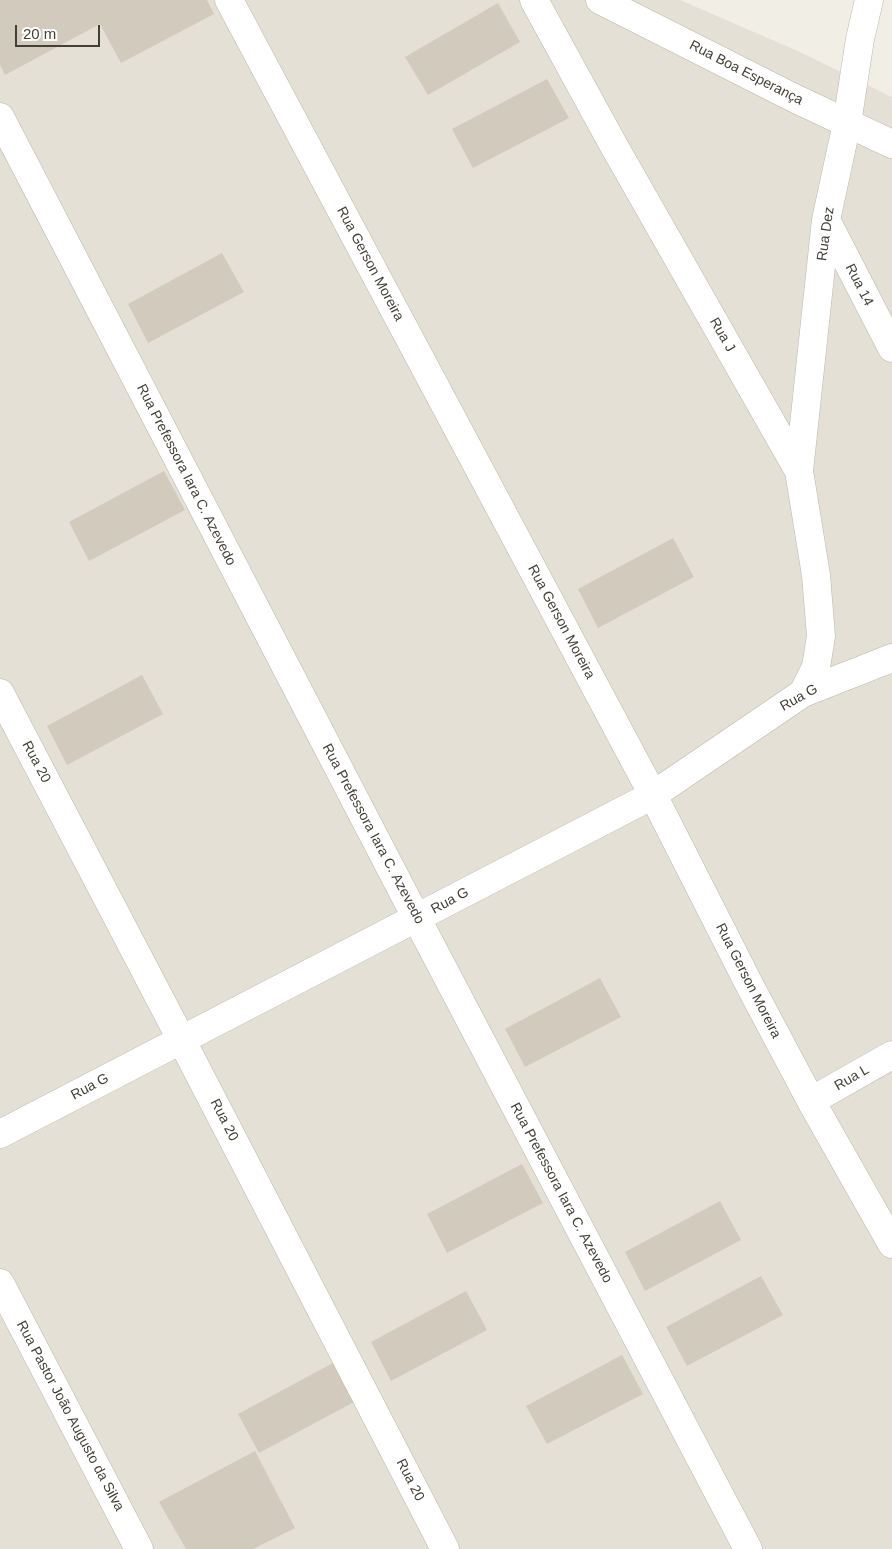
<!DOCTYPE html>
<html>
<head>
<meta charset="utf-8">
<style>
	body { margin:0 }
	#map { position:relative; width:892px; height:1549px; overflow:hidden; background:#f1eee6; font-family:Arial,sans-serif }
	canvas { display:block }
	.scale { position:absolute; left:15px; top:25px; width:85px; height:22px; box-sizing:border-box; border:2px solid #433f36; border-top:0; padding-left:6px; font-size:15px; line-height:18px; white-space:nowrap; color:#433f36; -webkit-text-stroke:4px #fff; paint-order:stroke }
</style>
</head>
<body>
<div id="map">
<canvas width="892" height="1549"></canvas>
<div class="scale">20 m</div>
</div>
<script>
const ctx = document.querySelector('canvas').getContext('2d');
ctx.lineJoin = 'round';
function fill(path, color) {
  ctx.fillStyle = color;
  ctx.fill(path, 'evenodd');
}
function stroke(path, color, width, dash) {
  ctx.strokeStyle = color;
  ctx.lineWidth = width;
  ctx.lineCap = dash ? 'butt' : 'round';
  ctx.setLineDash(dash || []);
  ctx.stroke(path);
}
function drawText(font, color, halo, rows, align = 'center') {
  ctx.font = font + ' Arial,sans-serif';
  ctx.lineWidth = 4;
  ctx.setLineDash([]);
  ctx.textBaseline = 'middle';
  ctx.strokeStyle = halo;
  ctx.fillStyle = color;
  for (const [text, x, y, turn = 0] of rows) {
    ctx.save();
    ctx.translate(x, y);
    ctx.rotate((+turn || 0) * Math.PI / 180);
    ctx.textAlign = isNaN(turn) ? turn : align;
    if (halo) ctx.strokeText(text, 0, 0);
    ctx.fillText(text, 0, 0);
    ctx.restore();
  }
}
const residential = new Path2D(`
	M0,0H680L800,52L892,97V1549H0Z`);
const building = new Path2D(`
	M0,0H207L214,14L121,63L100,24L5,75L0,65Z
	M498,3L520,42L428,95L405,57Z
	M547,79L569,118L473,168L452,129Z
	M222,253L244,292L148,343L128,304Z
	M164,471L185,510L89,561L69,522Z
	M673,538L694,577L598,628L578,589Z
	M142,675L163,714L67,765L47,726Z
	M600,978L621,1017L525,1067L505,1029Z
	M522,1164L543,1203L447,1253L427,1214Z
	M720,1201L741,1240L645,1291L625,1252Z
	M761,1276L783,1315L687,1366L666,1327Z
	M466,1291L487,1330L391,1381L371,1342Z
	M622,1355L643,1394L547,1444L526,1406Z
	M333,1363L354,1402L259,1453L238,1414Z
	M255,1451L295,1528L253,1549H186L159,1502Z`);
const minor = new Path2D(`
	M229,0L653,795L750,986L811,1101L892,1244
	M534,0L614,146L799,471L816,575L821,636L816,667L803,693
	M600,0L796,99L892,144
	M0,117L417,919L748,1549
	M826,220L892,348
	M799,471L826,220L847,123L860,39L869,0
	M0,693L181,1039L445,1549
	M811,1101L892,1055
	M0,1134L653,795L803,693L892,658
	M0,1283L139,1549`);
const streetNames = [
	["Rua Boa Esperança",746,73,27],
	["Rua Dez",826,234,-82],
	["Rua Gerson Moreira",370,264,62],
	["Rua 14",859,285,63],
	["Rua J",722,335,60],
	["Rua Prefessora Iara C. Azevedo",186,475,63],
	["Rua Gerson Moreira",561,622,62],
	["Rua G",799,698,-29],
	["Rua 20",36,762,62],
	["Rua Prefessora Iara C. Azevedo",373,834,62],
	["Rua G",450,901,-28],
	["Rua Gerson Moreira",748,981,63],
	["Rua L",852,1078,-30],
	["Rua G",90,1087,-28],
	["Rua 20",224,1120,63],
	["Rua Prefessora Iara C. Azevedo",561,1193,62],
	["Rua Pastor João Augusto da Silva",70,1416,62],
	["Rua 20",410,1480,63]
];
fill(residential, '#e5e0d5');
fill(building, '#d2cabd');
stroke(minor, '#bcb6aa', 29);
stroke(minor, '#fff', 28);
drawText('14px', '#433f36', '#fff', streetNames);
</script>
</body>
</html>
